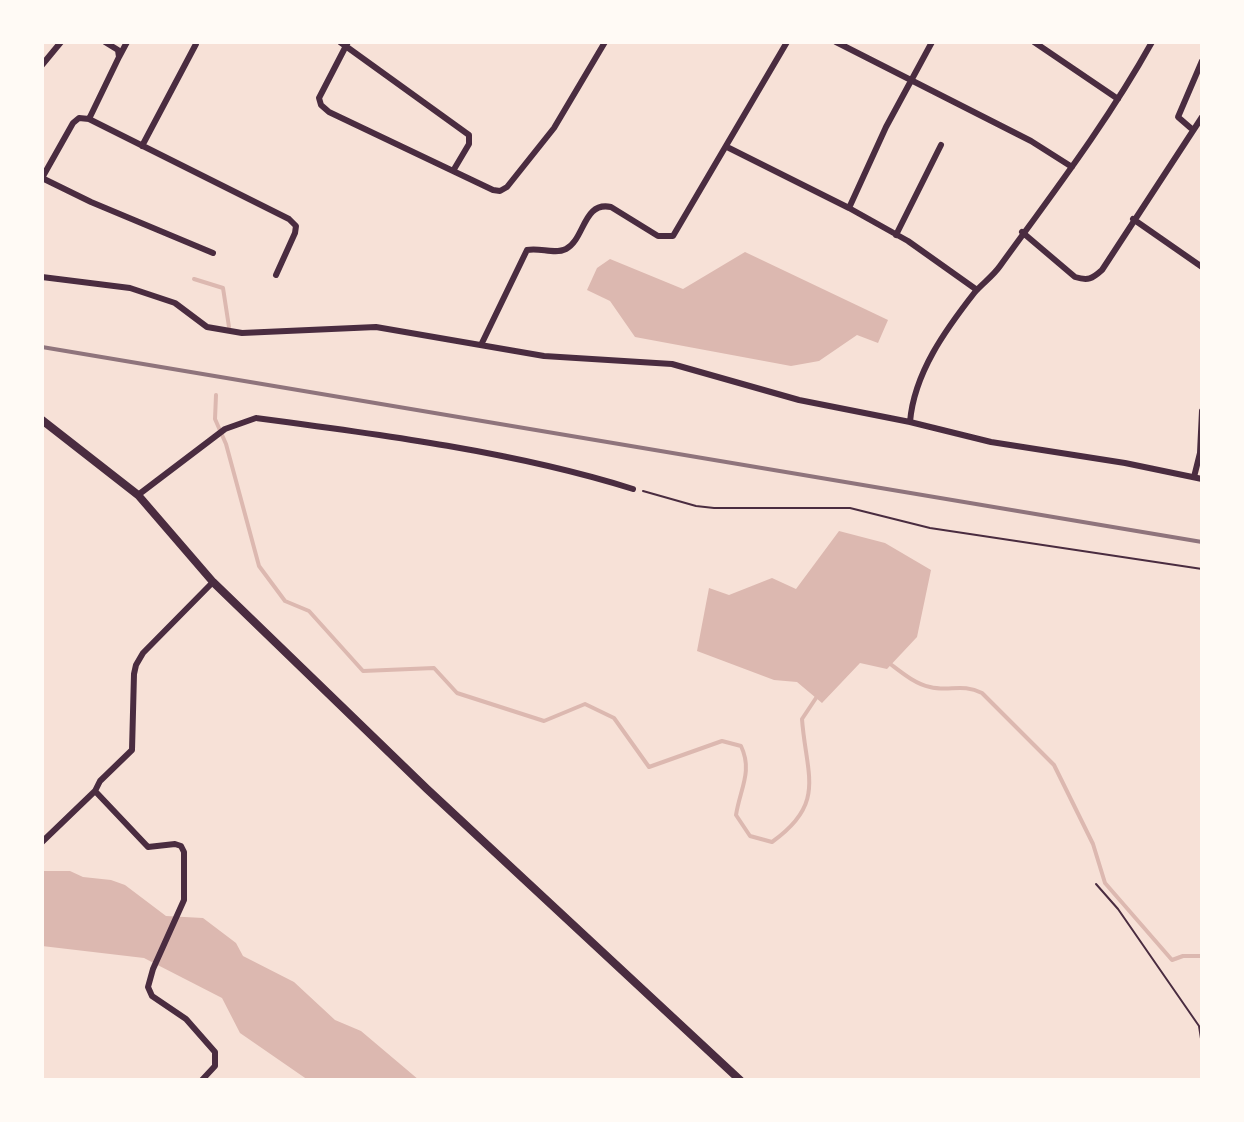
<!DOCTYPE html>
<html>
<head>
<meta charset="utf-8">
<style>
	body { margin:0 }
	#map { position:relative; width:1244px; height:1122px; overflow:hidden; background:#f7e1d7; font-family:Mulish,sans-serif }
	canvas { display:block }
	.frame { position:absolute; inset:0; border:44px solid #fffaf5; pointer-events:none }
</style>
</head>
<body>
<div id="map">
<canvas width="1244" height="1122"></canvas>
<div class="frame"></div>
</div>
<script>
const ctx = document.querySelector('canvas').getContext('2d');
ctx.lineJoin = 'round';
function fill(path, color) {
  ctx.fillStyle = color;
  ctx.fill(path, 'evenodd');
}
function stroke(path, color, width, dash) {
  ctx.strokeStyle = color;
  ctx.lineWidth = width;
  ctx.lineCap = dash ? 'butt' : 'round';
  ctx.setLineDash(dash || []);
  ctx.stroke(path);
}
const water = new Path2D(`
	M745,252L888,320L878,343L857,335L819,361L791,366L635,337L610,301L587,290L597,268L610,259L683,289Z
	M839,531L885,543L931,570L917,637L887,669L860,663L822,703L797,682L774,680L697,651L709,588L729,595L772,578L796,589Z
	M42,871H70L83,877L111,880L125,885L166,916L203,918L236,943L243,956L294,982L335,1020L361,1031L419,1080H308L240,1033L222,998L144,958L42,946Z`);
const stream = new Path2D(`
	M194,279L223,288L229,327
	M216,395L215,419L226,444L259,566L285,601L309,611L363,671L434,668L457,693L544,721L585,704L614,718L649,767L722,741L741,746C753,771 740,789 736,815L750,836L772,842C827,803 806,775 802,719L818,695
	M889,663C901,672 915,684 930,687C949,692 962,683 982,693L1054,765L1093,844L1105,883L1172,960L1183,956H1202`);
const path = new Path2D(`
	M643,491L696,506L714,508H850L930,528L1202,569
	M1096,884L1118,909L1199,1026L1202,1045`);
const minor = new Path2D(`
	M340,42L469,135V144L453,171
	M348,42L319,98L321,105L329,112L493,190L500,191L507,187L554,128L605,42
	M836,42L1031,141L1072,167
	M1034,42L1118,99
	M119,57L127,42
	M42,65L61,42
	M89,119L119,57L118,50L105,42
	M1193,130L1178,117L1202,61
	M142,146L196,44
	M727,147L849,208L908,241L977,290
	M42,178L73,123L79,118L89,119L289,219L296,226L295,233L276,275
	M42,178L91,202L213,253
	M849,208L886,127L932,42
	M1133,219L1202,267
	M1022,232L1075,277C1088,281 1092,279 1102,270L1202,117
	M896,235L941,145
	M42,277L130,288L175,303L207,327L242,333L376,327L544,356L672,364L799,400L910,422L991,442L1125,463L1202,479
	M481,345L527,250C540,247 554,255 566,249C585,239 583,201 611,207L658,236H673L787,42
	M910,422C914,373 946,329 975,292C983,283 993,276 1000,266C1053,193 1108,121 1152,42
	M1194,477L1200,453L1202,411
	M138,495L225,429L256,418C378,434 516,452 633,489
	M42,842L95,791
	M202,1080L215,1066V1052L186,1019L152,996L148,987L153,969L184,900V852L181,846L175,844L148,847L95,791L100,781L132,750L134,674L136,665L143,653L213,582`);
const tertiary = new Path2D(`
	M42,420L138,495L213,582L427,789L740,1080`);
const rail = new Path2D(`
	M42,347L1202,542`);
fill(water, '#dcb8b0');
stroke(stream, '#dcb8b0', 4);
stroke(path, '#4a2c40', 2);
stroke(minor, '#4a2c40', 6);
stroke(tertiary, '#4a2c40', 8);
stroke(rail, '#8f747c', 4);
</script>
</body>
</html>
